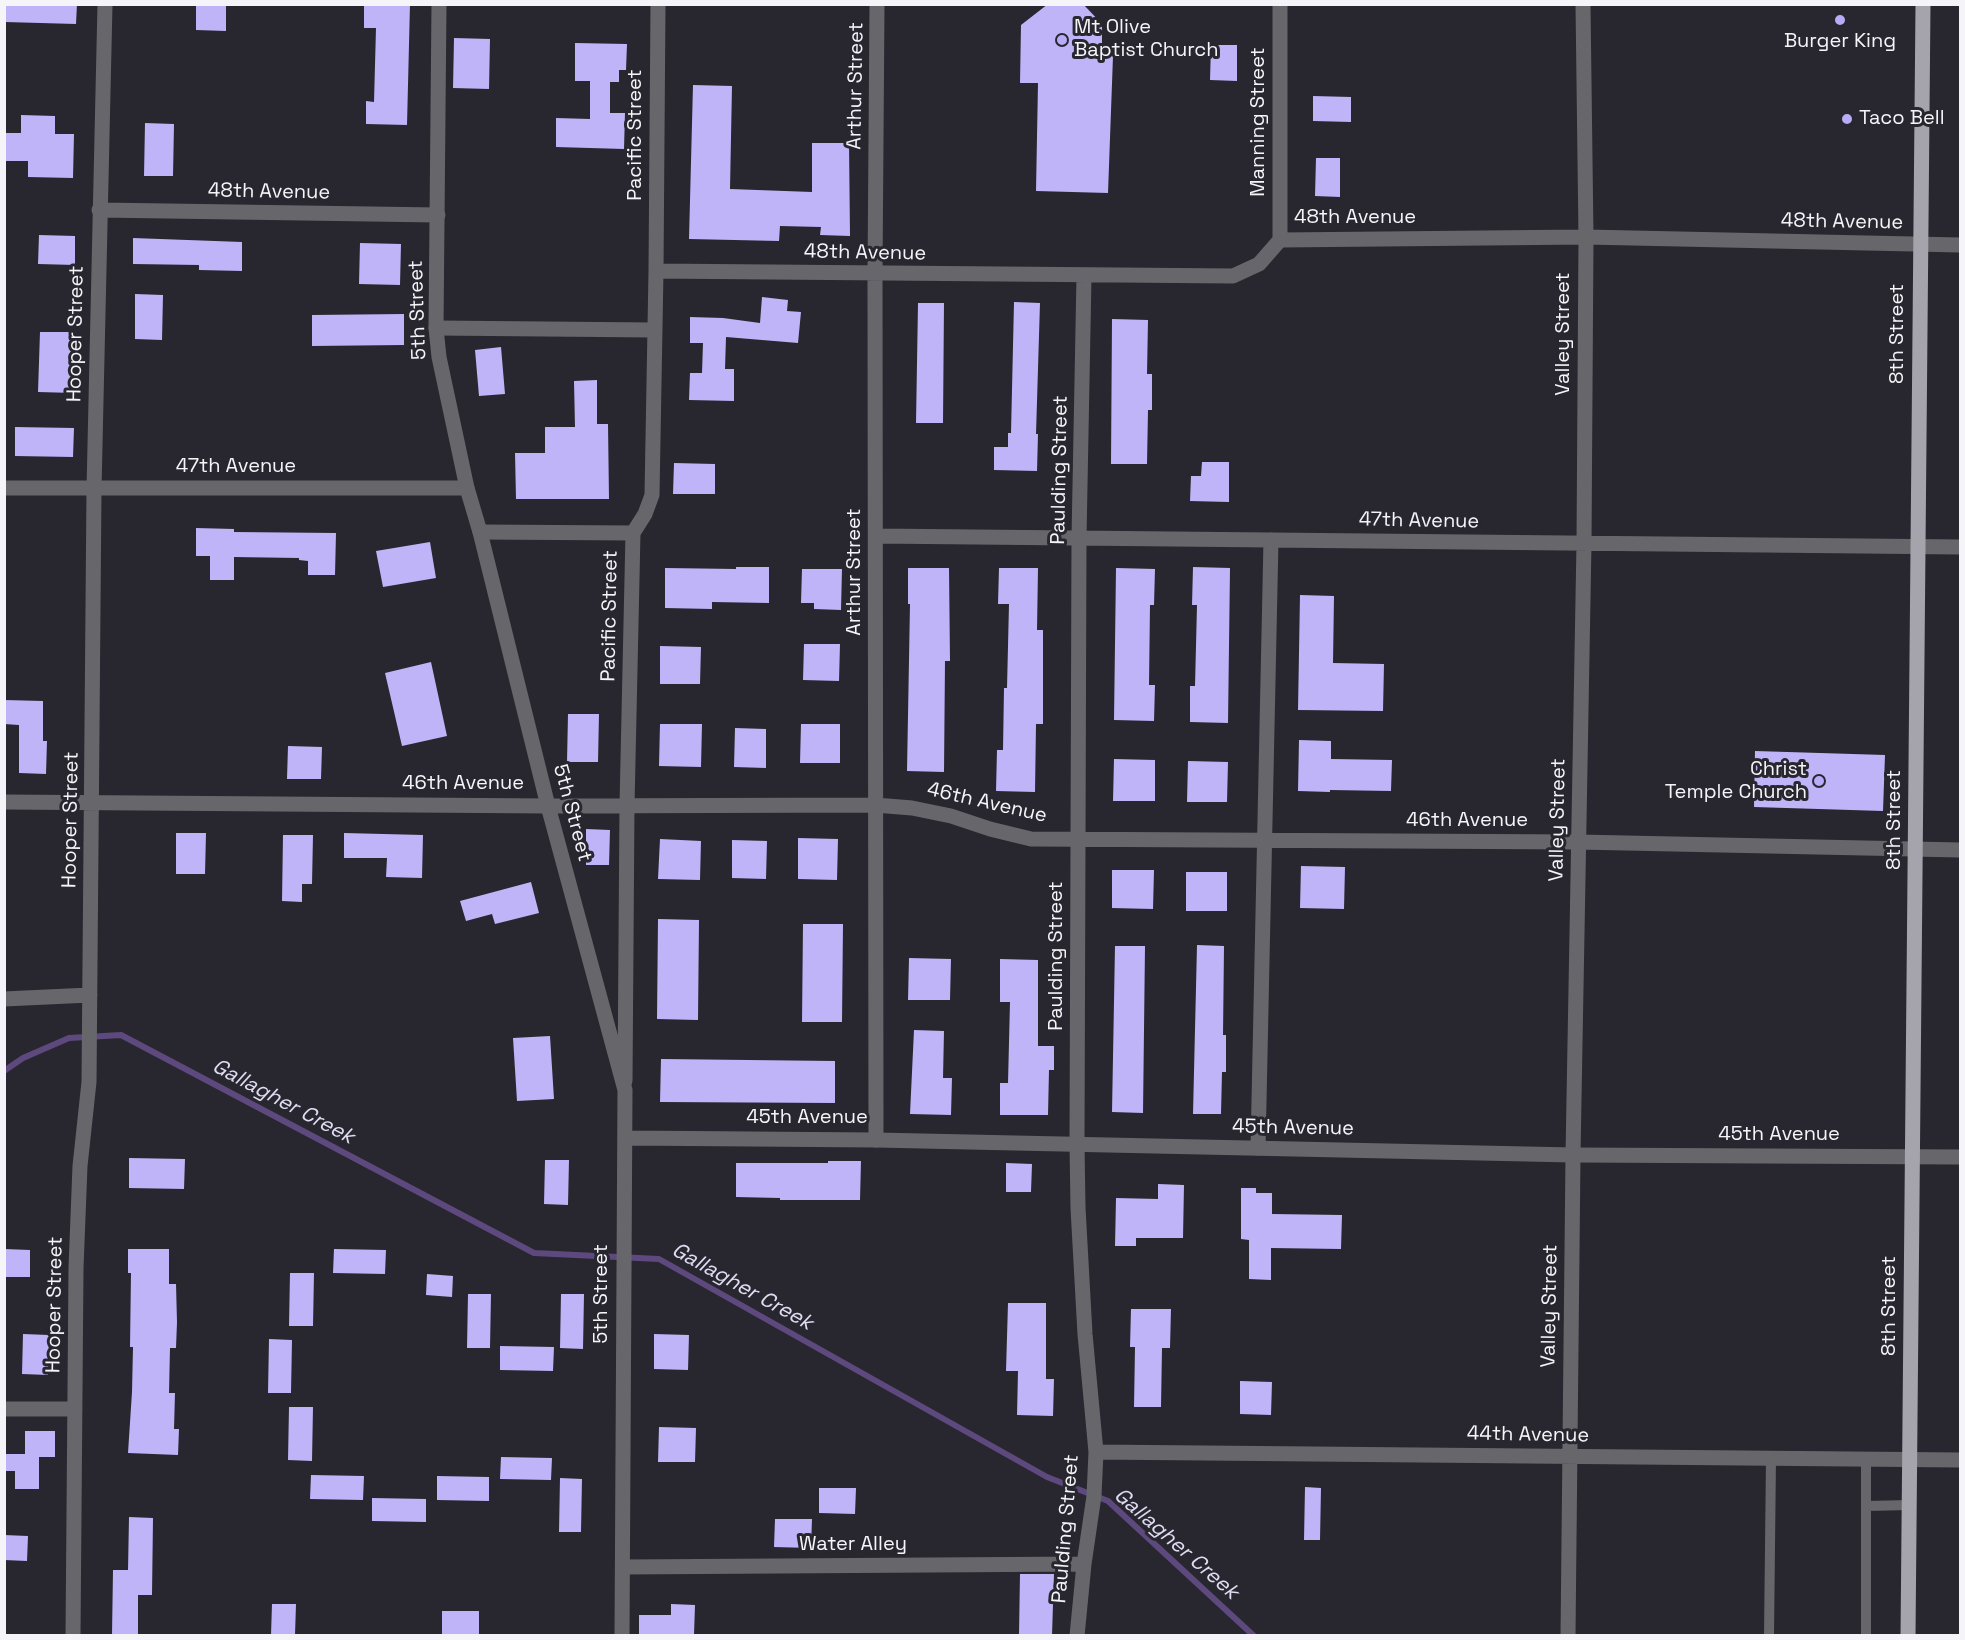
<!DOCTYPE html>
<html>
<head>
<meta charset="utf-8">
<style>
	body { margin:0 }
	#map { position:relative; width:1965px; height:1640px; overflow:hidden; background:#28272f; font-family:"Space Grotesk",sans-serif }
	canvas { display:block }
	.frame { position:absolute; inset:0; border:6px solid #f5f4f9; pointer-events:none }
</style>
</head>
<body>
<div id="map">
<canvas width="1965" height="1640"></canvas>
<div class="frame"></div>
</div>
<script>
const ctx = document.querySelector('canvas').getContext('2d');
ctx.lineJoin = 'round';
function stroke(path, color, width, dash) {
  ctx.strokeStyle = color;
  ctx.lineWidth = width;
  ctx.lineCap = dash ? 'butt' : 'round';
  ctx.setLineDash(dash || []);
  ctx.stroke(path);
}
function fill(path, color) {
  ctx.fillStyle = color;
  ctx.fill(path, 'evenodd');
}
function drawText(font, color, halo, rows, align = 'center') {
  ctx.font = font + ' "Space Grotesk",sans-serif';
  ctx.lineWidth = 6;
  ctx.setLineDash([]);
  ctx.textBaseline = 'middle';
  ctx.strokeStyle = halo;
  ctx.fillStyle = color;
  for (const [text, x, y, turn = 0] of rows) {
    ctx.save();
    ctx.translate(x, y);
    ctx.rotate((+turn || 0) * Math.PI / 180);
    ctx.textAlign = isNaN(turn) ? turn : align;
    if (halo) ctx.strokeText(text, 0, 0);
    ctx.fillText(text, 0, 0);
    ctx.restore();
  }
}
const stream = new Path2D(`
	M4,1071L23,1058L69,1038L121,1035L534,1253L659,1259L1047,1477L1108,1501L1254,1636`);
const building = new Path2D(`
	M5,4H77L76,24L5,22Z
	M196,4H226V31L196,30Z
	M364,4H410L407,125L366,124V101L374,102L376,28H364Z
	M1048,4H1083L1102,24V56H1113L1108,193L1036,191L1038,83H1020L1021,25Z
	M454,38L490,39L489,89L453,88Z
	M575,43L627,44L626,70H619V82H610V113H625L624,149L556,147V118L590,119V81H575Z
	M1211,45H1237V81L1210,80Z
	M693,85L732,86L730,189L812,192V143H849L850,236L820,235L821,227L780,226L779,241L689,239Z
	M1313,96L1351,97V122L1313,121Z
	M21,115L55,116V134H74L73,178L28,177V161H4V133H21Z
	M145,123L174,124L173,176H144Z
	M1316,158H1340V197L1315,196Z
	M39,235L75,236V265L38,264Z
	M133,238L242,242V271L199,270V265L133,264Z
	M360,243L401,244L400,285L359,284Z
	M135,294L163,295L162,340L135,339Z
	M762,297L788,300L787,311L801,312L798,343L726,337L725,369H734V401L689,400L690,373H702L703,343H690V317L723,318L760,323Z
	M1014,302L1040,303L1036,434H1038L1037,471L994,470V447H1008V433H1011Z
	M918,303H944L943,423H916Z
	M404,314V345L312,346V315Z
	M1112,319L1148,320L1147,374H1152V410H1148L1147,464H1111Z
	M40,332H76L74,393L38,392Z
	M501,347L505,394L479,396L475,350Z
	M597,380V424H608L609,499H516L515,453H545V427H575L574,381Z
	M15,427L74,428L73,457L15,456Z
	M1202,462H1229V502L1190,501L1191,476H1201Z
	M674,463L715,464V494H673Z
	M196,528L234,529V532L336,533L335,575H308V561L299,560V558L234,557V580H210V556H196Z
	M430,542L436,578L383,587L376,551Z
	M736,567H769V603L712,602V609L665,608V568L736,569Z
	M1193,567L1230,568L1228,723L1190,722V686H1195L1197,605H1192Z
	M908,568H949L950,661H945L944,772L907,771L910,604H908Z
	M999,568H1038L1037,630H1043V724H1036L1035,792L996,791L997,750H1003L1004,688H1007L1009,604H998Z
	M1116,568L1155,569L1154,605H1150L1149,685H1155L1154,721L1114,720Z
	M802,569H842L841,610L814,609V603H801Z
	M1300,595L1334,596L1333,663L1384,664L1383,711L1298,710Z
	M804,644H840L839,681L803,680Z
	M660,646L701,647L700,684H660Z
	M431,662L447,736L402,746L385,673Z
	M4,700L43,701V741H47L46,774L19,773V725L4,724Z
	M568,714H599L598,762H567Z
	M660,724H702L701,767L659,766Z
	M801,724H840V763H800Z
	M735,728L766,729V768L734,767Z
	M1299,740L1331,741V759L1392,760L1391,791L1330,790V792L1298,791Z
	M288,746L322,747L321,779H287Z
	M1755,751L1885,755L1883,811L1754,807Z
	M1114,759L1155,760V801H1113Z
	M1188,761L1228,762L1227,802H1187Z
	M586,829L610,830L609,865H586Z
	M176,833H206L205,874H176Z
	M344,833L423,835L422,878L386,877L387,858H344Z
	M283,835H313L312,884H302V902L282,901Z
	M798,838L838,839L837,880L798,879Z
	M660,839L701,841L700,880L658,879Z
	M732,840L767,841L766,879L732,878Z
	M1301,866L1345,867L1344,909L1300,908Z
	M1112,870H1154L1153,909L1112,908Z
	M1186,872H1227V911H1186Z
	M531,882L539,913L495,924L492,914L466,921L460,901Z
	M658,919L699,920L698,1020L657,1019Z
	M803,924H843L842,1022H802Z
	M1197,945L1224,946L1223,1035H1226V1072H1222L1221,1114H1193Z
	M1115,946H1145L1143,1113L1112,1112Z
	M909,958L951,959L950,1000H908Z
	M1000,959L1038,960V1046H1054V1070H1049L1048,1115H1000V1083H1008L1010,1002H1000Z
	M914,1030L944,1031L943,1078H952L951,1115L910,1114Z
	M550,1036L554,1099L517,1101L513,1038Z
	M661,1059L835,1061V1103L660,1102Z
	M129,1158L185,1159L184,1189L129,1188Z
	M545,1160H569L568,1205L544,1204Z
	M828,1161H861L860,1200H780V1198L736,1197V1163H828Z
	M1006,1163L1032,1164L1031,1192H1006Z
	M1158,1184L1184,1185L1183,1238H1136V1246H1115L1116,1198L1158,1199Z
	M1241,1188H1256V1193H1272V1214L1342,1215L1341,1249L1271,1248V1280L1249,1279V1240L1241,1239Z
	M4,1249L30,1250V1277H4Z
	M128,1249H169V1284H176L177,1322L176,1348H170L169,1393H175L174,1429H179L178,1455L128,1453L132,1392L133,1347H130L131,1273H128Z
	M334,1249L386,1250L385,1274L333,1273Z
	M290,1273H314L313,1326H289Z
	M427,1274L453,1276L452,1297L426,1295Z
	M468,1294H491L490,1348H467Z
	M561,1294H584L583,1349L560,1348Z
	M1008,1303H1046V1379H1054L1053,1416L1017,1415L1018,1371H1006Z
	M1131,1309H1171L1170,1348H1162L1161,1407H1134L1135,1347H1130Z
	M23,1334L49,1335L48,1375L22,1374Z
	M654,1334L689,1335L688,1370L654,1369Z
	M269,1339L292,1340L291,1393H268Z
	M500,1346L554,1347L553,1371L500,1370Z
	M1240,1381L1272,1382L1271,1415L1240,1414Z
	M289,1407H313L312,1461L288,1460Z
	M659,1427L696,1428L695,1462H658Z
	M25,1431H55V1457H39V1489H15V1471H4V1454H25Z
	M501,1457L552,1458L551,1480L500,1479Z
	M311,1475L364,1476L363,1500L310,1499Z
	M437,1476L489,1477V1501L437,1500Z
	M560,1478L582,1479L581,1532H559Z
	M1305,1487L1321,1488L1320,1540H1304Z
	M819,1488H856L855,1514L819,1513Z
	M372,1498L426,1499V1522L372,1521Z
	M129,1517L153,1518L152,1595H138V1635H112L113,1570H128Z
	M775,1519H812L811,1548L774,1547Z
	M4,1535L28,1536L27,1561L4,1560Z
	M1020,1574H1054L1052,1635H1019Z
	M272,1604H296L295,1635H271Z
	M671,1604L695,1605L694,1635H639V1615H671Z
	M442,1611H479V1635H442Z`);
const service = new Path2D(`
	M1866,1459V1636
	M1866,1506L1910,1505
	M1769,1636L1771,1458`);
const minor = new Path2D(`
	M1280,4V240
	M99,210L438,215
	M656,271L1233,276L1259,264L1280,240L1586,237L1960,245
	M436,328L654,330
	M4,488H467
	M480,532L633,533
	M877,536L1960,547
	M4,802L548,806L875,805L912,808L951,816L990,829L1031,839L1578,842L1960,850
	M4,999L90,995
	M625,1081L627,805L633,533L645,514L652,495L656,271L658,4
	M876,1140L875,274L877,4
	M1258,1148L1271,540
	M4,1409H75
	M1096,1452L1960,1460
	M623,1567L1084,1564
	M73,1636L76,1268L80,1166L89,1082L94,489L105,4
	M1077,1636L1084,1564L1094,1496L1096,1452L1085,1334L1078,1208L1077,1144L1079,538L1084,276
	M1568,1636L1573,1155L1584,543L1586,237L1583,4`);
const tertiary = new Path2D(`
	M439,4L436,328L439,357L467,488L480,532L548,806L625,1090L622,1636
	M626,1138L876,1140L1573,1155L1960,1157`);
const primary = new Path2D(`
	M1908,1636L1923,4`);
const markers = [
	[1840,20,6,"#b8abf7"],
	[1062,40,6,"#b8abf7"],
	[1847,119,6,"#b8abf7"],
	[1819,781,6,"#b8abf7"]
];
const poiNames = [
	["Mt Olive",1074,28],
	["Baptist Church",1074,51],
	["Burger King",1840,42,"center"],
	["Taco Bell",1859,119],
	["Christ",1807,770,"right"],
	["Temple Church",1807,793,"right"]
];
const streetNames = [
	["Arthur Street",856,86,-89],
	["Manning Street",1259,122,-90],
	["Pacific Street",636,135,-90],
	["48th Avenue",269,192,1],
	["48th Avenue",1355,218],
	["48th Avenue",1842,222,1],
	["48th Avenue",865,253,1],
	["5th Street",418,310,-92],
	["Hooper Street",76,334,-89],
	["Valley Street",1564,334,-90],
	["8th Street",1898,334,-90],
	["47th Avenue",236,467],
	["Paulding Street",1060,470,-89],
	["47th Avenue",1419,521,1],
	["Arthur Street",855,572,-90],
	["Pacific Street",610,616,-89],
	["46th Avenue",463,784],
	["46th Avenue",987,803,13],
	["5th Street",572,813,75],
	["Hooper Street",71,820,-89],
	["Valley Street",1558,820,-89],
	["8th Street",1895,820,-90],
	["46th Avenue",1467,821],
	["Paulding Street",1057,956,-90],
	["45th Avenue",807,1118],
	["45th Avenue",1293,1128,1],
	["45th Avenue",1779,1135],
	["5th Street",602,1294,-90],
	["Hooper Street",55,1305,-89],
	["Valley Street",1550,1306,-89],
	["8th Street",1890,1306,-90],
	["44th Avenue",1528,1435,1],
	["Paulding Street",1066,1529,-85],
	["Water Alley",853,1545]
];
const waterNames = [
	["Gallagher Creek",283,1102,28],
	["Gallagher Creek",742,1287,29],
	["Gallagher Creek",1176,1544,41]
];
stroke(stream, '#5d497d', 6);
fill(building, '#bfb4f8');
stroke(service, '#67676b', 10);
stroke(minor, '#67676b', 15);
stroke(tertiary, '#67676b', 15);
stroke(primary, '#a5a4ad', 15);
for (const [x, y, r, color] of markers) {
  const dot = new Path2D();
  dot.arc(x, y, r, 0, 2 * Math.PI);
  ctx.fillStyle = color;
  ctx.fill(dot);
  stroke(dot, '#28272f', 2);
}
drawText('20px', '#f5f4f9', '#28272f', poiNames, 'left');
drawText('20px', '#f5f4f9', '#28272f', streetNames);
drawText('italic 21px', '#e0ddf3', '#28272f', waterNames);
</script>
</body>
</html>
